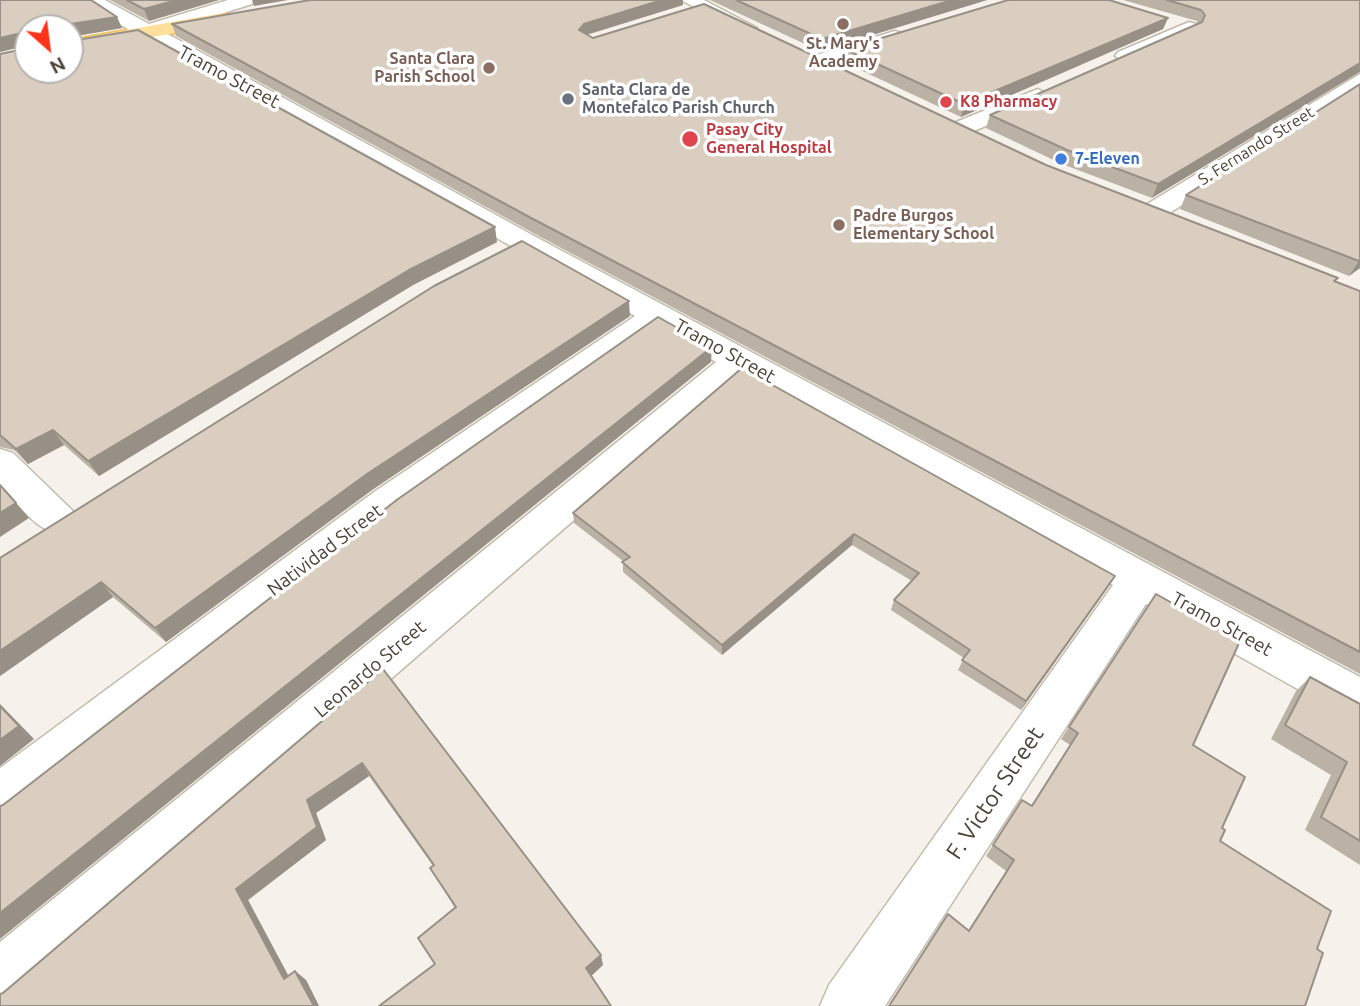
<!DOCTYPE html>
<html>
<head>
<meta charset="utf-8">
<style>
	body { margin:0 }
	#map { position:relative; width:1360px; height:1006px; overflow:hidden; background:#f6f2eb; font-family:Ubuntu,sans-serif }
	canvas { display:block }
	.north { position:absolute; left:14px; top:14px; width:70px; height:70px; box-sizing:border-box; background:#fff; border:2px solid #b7b4af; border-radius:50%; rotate:152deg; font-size:19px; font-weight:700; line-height:28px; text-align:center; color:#4c4337 }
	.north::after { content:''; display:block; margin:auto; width:24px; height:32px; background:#ff3319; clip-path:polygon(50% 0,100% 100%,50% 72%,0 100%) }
</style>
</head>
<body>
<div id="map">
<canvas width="1360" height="1006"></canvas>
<div class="north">N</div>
</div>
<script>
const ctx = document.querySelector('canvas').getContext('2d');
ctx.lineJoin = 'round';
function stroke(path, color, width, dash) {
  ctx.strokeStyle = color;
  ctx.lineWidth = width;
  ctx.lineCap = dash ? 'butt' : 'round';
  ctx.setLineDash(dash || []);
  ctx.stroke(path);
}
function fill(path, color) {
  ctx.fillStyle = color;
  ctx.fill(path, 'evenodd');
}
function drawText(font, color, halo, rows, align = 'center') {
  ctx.font = font + ' Ubuntu,sans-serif';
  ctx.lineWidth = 7;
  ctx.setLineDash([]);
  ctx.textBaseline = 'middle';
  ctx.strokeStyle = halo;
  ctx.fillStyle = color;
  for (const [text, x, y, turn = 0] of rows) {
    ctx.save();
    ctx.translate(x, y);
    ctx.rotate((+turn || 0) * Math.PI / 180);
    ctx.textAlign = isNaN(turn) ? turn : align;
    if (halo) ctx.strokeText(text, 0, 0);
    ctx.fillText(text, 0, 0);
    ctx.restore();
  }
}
const minor = new Path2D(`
	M83,0H105L149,24L228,0H255L252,4L164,32L534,236L1360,677V721L1344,715L1146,604L885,1006H820L829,985L1113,585L741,375L21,1000L0,1006V942L716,362L658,329L402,512L18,816L0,823V768L374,492L635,316L138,36Z
	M681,0H704L757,28L755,32H741Z
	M1189,22L1196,24L1198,28L1196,32L1132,60L1125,62L1115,56L1118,52Z
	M895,31L902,33L905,37L902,41L817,67L807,61L810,57Z
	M1360,74V89L1162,218H1144L1140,212L1144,206Z
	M1038,89L1049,95L1046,100L967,134H951L947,129L951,124Z
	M0,449L13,453L74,512L80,522L74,532C42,542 21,506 0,485Z`);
const major = new Path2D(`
	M223,13L230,15L232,19L230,23L70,52V40Z`);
const wall = new Path2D(`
	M0,0L122,28L70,37V28H28L497,242L413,285L99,476L64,445L28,464L14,450L0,447V54L24,49V46L0,52Z
	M110,0H219L149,21Z
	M310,0H683V5L587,35L593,38L1046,165L1360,291V674L535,234L176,36L172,24Z
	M710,0H987L820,51Z
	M1123,0H1360L1152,198L1062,164L986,128L990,115L1198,24L1197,21Z
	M1168,18L1163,29L961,117L843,62L845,49Z
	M1360,84V268L1349,276L1180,209L1186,195Z
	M630,316L372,490L166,642L113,597L0,676V558Z
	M742,368L1109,586L1021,710L958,670L964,658L891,610L894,600L912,581L852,545L722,655L623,572V561L574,523L573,513Z
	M1156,594L1193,745L1222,828L1220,841L1331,911L968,931L1006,871L986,856L1022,800L1031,806L1070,745L1061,739Z
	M383,669L603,965L591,976L435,964L455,908L430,868L433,866L369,776L316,813L326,840L248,900L288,976L295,971L306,980L319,1006H0L3,993Z
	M1310,677L1360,704V865L1305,830L1331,775L1271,739L1296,691Z`);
const shadedWall = new Path2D(`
	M177,0H219L149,21L144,9Z
	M252,0H288L254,6Z
	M662,0H683V5L585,35L579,30L584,24Z
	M952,0H987L820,51L822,39Z
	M117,17L122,28L70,37V28H63L64,25Z
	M1168,18L1163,29L961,117L964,104Z
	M21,33L28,45L0,52V38Z
	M1360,63V72L1152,198L1158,184Z
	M495,227L497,242L413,285L99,476L88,461L409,270Z
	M1360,260V268L1349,276L1359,261Z
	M629,301L630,316L372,490L166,642L155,628L367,474Z
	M712,347L711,362L0,939V913Z
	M53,430L64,445L28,464L16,449Z
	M16,503L29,518L0,537V513Z
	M854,534L852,545L722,655V645Z
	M1115,576L1109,586L1021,710L1026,701Z
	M101,582L113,597L0,676V651Z
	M0,704L34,739L0,766Z
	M362,763L369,776L316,813L326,840L248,900L295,988L284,979L236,889L307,800Z
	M601,955L603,965L589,978L586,968Z
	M295,971L306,980L319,1006H314Z`);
const building = new Path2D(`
	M0,0H91L117,17L64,25L63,28H28V70H70V41L138,30L495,227L409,270L88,461L53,430L16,449L0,435V54L24,49V36L21,33L0,38Z
	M127,0H177L144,9Z
	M310,0H662L584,24L579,30L593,38L704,4L1046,165L1338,278L1334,281L1360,291V652L533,219L172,24Z
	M736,0H952L822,39Z
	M1008,0H1109L1168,18L964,104L845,49Z
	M1167,0H1360V63L1158,184L1067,150L990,115L1202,22L1205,15L1201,10Z
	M1360,84V260L1359,261L1186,195Z
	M522,241L629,301L367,474L155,628L101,582L0,651V558L434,286Z
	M658,317L712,347L0,913V806L3,805L398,499Z
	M742,368L1115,576L1026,701L962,660L970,650L894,600L919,573L854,534L722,645L622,562L630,557L573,513Z
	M0,485L16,503L0,513Z
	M1156,594L1240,641L1193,745L1245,777L1222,828L1225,830L1220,841L1331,911L1317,949L1323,953L1305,1006H889L948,914L969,931L1014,860L993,845L1022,800L1032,806L1078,733L1069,727Z
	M383,669L601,955L586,968L611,1006H379L435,964L418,938L456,907L430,868L434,865L362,763L307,800L317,827L236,889L284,979L295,971L314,1006H0V994L3,993Z
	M1310,677L1360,704V841L1321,817L1347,762L1285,725Z
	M0,706L19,726L0,740Z`);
const markers = [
	[843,24,7,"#8d6e63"],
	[489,68,7,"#8d6e63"],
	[568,99,7,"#6b7280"],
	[946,102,7,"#e0444e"],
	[690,139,9,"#e0444e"],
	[1061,159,7,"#3f7fe0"],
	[839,225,7,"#8d6e63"]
];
const farEducationnames = [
	["St. Mary's",843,44],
	["Academy",843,62],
	["Santa Clara",475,59,"right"],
	["Parish School",475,77,"right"],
	["Padre Burgos",853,216,"left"],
	["Elementary School",853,234,"left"]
];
const farWorshipnames = [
	["Santa Clara de",582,90],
	["Montefalco Parish Church",582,108]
];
const farHealthnames = [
	["K8 Pharmacy",960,102],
	["Pasay City",706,130],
	["General Hospital",706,148]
];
const farStreetnames = [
	["S. Fernando Street",1256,146,-32]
];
const farShopnames = [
	["7-Eleven",1075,159]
];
const streetNames = [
	["Tramo Street",229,77,28],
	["Tramo Street",725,351,29],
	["Natividad Street",325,550,-37],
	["Tramo Street",1222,624,29],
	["Leonardo Street",370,669,-40]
];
const nearStreetnames = [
	["F. Victor Street",995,793,-56]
];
stroke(minor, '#c3baac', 3);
stroke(major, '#efbf60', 3);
fill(minor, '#fff');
fill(major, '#ffdf9b');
fill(wall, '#bbb1a4');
fill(shadedWall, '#989086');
fill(building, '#d9cebf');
stroke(building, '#989086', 2);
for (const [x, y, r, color] of markers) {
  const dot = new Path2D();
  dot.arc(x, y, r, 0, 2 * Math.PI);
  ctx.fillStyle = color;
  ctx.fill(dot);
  stroke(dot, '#fff', 2.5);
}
drawText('bold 16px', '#785e54', '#fff', farEducationnames);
drawText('bold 16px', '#5b616d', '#fff', farWorshipnames, 'left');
drawText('bold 16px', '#be3a42', '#fff', farHealthnames, 'left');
drawText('16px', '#4c4337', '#fff', farStreetnames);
drawText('bold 16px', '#366cbe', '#fff', farShopnames, 'left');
drawText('19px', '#4c4337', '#fff', streetNames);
drawText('23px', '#4c4337', '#fff', nearStreetnames);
</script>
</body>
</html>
